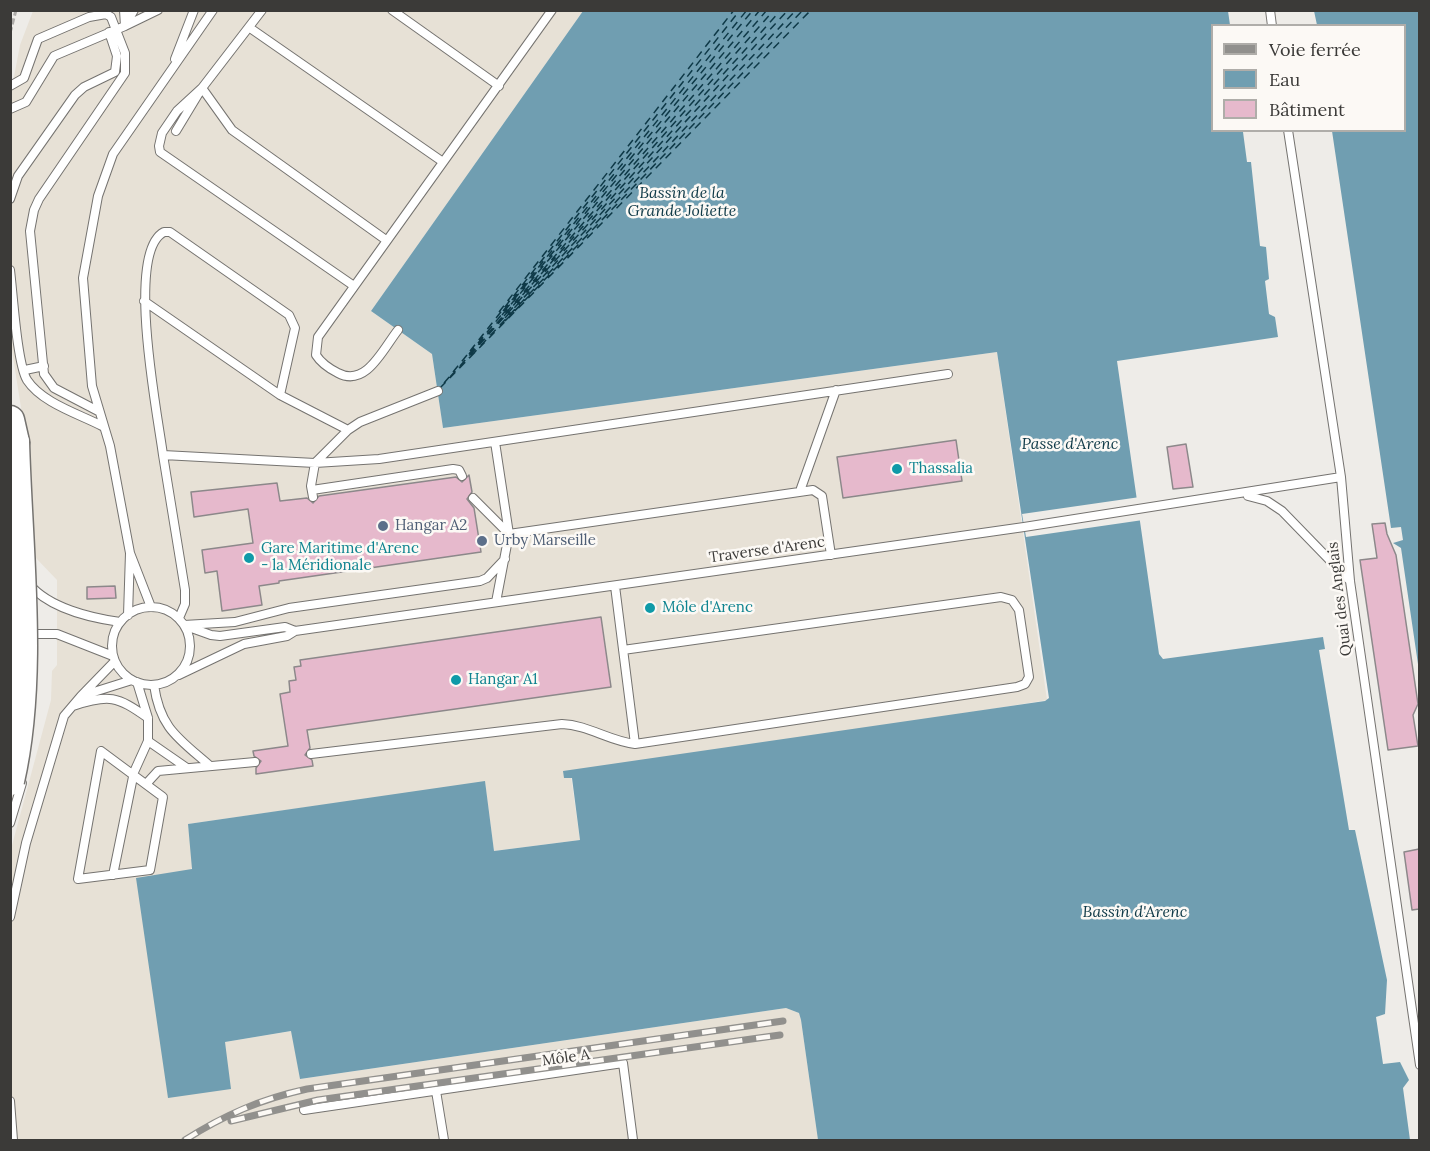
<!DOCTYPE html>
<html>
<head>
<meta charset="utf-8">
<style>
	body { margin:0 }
	#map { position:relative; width:1430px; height:1151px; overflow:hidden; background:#eeece8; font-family:Lora,serif }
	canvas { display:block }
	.frame { position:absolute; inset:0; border:12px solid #3b3a38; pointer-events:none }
	.legend { position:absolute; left:1211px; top:24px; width:195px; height:108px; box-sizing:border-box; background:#fcf9f5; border:2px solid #afada9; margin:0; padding:8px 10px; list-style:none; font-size:18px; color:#3b3a38 }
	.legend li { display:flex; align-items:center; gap:12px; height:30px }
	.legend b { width:30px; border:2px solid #afada9 }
</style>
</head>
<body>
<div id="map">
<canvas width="1430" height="1151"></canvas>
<div class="frame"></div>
<ul class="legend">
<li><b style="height:8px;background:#91908d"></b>Voie ferrée</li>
<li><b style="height:16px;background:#709eb1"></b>Eau</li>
<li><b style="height:16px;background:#e6b9cc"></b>Bâtiment</li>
</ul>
</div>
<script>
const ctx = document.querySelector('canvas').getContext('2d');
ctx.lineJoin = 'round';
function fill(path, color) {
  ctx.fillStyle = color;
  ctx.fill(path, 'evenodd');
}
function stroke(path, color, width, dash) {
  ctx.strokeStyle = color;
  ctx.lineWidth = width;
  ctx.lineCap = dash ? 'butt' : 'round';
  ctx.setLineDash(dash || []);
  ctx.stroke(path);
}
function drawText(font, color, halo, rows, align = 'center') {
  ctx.font = font + ' Lora,serif';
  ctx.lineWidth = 5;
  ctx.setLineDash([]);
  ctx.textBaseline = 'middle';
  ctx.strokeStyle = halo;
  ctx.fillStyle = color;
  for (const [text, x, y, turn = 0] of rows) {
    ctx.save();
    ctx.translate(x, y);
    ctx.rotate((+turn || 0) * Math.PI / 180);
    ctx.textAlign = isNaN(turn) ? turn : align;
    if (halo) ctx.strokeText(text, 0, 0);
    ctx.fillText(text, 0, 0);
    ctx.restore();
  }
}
const built = new Path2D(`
	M33,11H583L371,311L432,354L443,428L997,352L1047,700L571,777L580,840L494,851L485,782L188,824L193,865L190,871L225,1042L292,1031L300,1079L786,1008L799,1013L801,1020L818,1140H11V849L51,700L52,671L57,665V580L34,556L26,439L10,338V98L20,45Z`);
const water = new Path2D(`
	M583,11H1228L1230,25L1212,26V130L1245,131L1243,132L1247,162H1251L1260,246L1266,247L1269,279L1265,281L1269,314L1275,317L1278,337L1117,361L1159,654L1163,659L1323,637L1325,649L1319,650L1349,830H1355L1387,980L1385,1014L1376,1017L1383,1064L1400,1062L1409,1080L1403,1088L1410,1140H818L801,1020L799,1013L786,1008L300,1079L291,1031L225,1042L231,1089L168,1098L136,878L192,869L188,824L485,781L494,851L580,840L572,778H564L563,771L1045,701L1049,698L997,352L443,428L432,354L371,311Z
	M1314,11H1419V671L1401,548L1393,543L1403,540L1401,527L1391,528L1332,131L1404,130V26L1317,25Z`);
const pier = new Path2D(`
	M1140,497L1143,520L1026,537L1022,514Z`);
const ferry = new Path2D(`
	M503,311L747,10
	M499,312L734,10
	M502,315L760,10
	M504,316L774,10
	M505,318L788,10
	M505,321L803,10
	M470,351L740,10
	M469,354L753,10
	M470,355L781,10
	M471,356L796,10
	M460,366L767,10
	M459,368L470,357
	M453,372L467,355
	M450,377L459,367
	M444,383L450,376
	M440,388L811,10`);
const building = new Path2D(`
	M956,440L962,481L843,498L837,457Z
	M1186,444L1193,487L1173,489L1167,447Z
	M469,475L472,492L467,499L474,508L481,552L279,581V583L259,586L262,605L222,611L217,571L205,573L202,550L253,543L248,509L194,517L191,492L277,483L280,501L307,498L313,503L319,496L456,477L462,482Z
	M1385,523L1387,534L1396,555L1418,704L1413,715L1418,746L1388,750L1360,560L1377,558L1372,524Z
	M115,586L116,598L87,599V587Z
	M601,617L611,687L307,730L310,748L305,755L312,760L313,766L256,774V768L261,761L254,756L253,751L288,746L280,694L290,692L289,681L296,680L294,667L301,666L300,660Z
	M1419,849V909L1412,910L1404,852Z`);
const path = new Path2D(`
	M10,33L16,10`);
const lane = new Path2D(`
	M262,10L202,88L177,111L162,133L159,146L160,152L354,286
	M392,10L499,86
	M1270,10L1272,26
	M126,24L134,10
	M125,26L158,10
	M250,28L443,162
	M175,59L194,10
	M10,86L24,78L38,39L89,17L106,14L111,17L125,53V73L39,199L34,210L30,231L44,374L54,388L98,411
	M10,109L26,102L54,56L125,26L124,10
	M1288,130L1341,477L1350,581L1420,1065
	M176,131L202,88L232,130L386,240
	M10,199L18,176L75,95L84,87L115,72L117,56L109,32
	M10,270C13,294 17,363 27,380C42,403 79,414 102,426
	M144,301L280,395
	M398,330C383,349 366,388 338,373C330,369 321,363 316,355L318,337L552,10
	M25,370L44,366
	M495,442L509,534L496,602
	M163,455C158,416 125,252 164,232H170L289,315L295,328L280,395L348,430
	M312,490L453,469L459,470L462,476
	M800,491L836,390
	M1248,496L1267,501L1282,511L1350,581
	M313,497L311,486L315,463L379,459L948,374
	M473,498L509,534L813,490L822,496L831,555
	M130,553L110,446L92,386L83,278L98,196L113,154L213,10
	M29,584C49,608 91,618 120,622
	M615,586L635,744
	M112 646a39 39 0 1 1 78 0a39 39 0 1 1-78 0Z
	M128,615L130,553L151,607
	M179,618L185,604V590L163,455L315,463L348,430L360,422L438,391
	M184,625L235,622L289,608L480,581L487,578L505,559
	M295,631L1024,527L1341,477
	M37,634H57L113,656
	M115,661L81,696L132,680
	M179,675L244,644L287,636L295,631L285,627L220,636L211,635L186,626
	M154,685C160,728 178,738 209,765
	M73,706C109,694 117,696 148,718
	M148,741L187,768
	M101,751L163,797L150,870L78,879Z
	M311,754L562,724C588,725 609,741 635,744L1017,687L1025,684L1029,677L1019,610L1012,600L1001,597L623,650
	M147,783L158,771L255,762
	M10,823L22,783
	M113,875L134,772L148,741V718L137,682
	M10,917L26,843L64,716L81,696
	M436,1091L444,1140
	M10,1101L13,1140
	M304,1110L623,1063L633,1140`);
const highway = new Path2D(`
	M10,420L15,442`);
const rail = new Path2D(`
	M231,1121L318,1100L780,1035
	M185,1140C224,1115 261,1099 307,1089L783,1021`);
const highwayBridge = new Path2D(`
	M10,781C34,675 18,551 15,442`);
const markers = [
	[897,469,6,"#0f9aa8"],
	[383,526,6,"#5c6f8a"],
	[482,541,6,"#5c6f8a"],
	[249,558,6,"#0f9aa8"],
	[650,608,6,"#0f9aa8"],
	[456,680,6,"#0f9aa8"]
];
const cultureNames = [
	["Thassalia",909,469],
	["Gare Maritime d'Arenc",261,549],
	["- la Méridionale",261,566],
	["Môle d'Arenc",662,608],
	["Hangar A1",468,680]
];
const serviceNames = [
	["Hangar A2",395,526],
	["Urby Marseille",494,541]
];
const streetNames = [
	["Traverse d'Arenc",767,550,-8],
	["Quai des Anglais",1340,599,-97],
	["Môle A",566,1058,-8]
];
const waterNames = [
	["Bassin de la",682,193],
	["Grande Joliette",682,211],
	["Passe d'Arenc",1070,444],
	["Bassin d'Arenc",1135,912]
];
fill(built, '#e7e1d6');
fill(water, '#709eb1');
fill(pier, '#eeece8');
stroke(ferry, '#0e3947', 1.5, [8, 6]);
fill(building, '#e6b9cc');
stroke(building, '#8c888a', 1.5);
stroke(lane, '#757370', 10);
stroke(highway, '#757370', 31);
stroke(path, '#adaba8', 3, [6, 3]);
stroke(lane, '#fff', 8);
stroke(highway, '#fff', 28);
stroke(rail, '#91908d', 7);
stroke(rail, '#fcf9f5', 4.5, [14]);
stroke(highwayBridge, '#757370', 31, []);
stroke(highwayBridge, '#fff', 28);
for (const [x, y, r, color] of markers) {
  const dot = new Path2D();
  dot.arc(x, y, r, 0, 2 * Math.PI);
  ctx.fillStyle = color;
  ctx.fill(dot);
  stroke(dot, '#fcf9f5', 2);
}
drawText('15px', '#0d838f', '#fcf9f5', cultureNames, 'left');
drawText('15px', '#4e5e75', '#fcf9f5', serviceNames, 'left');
drawText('15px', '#3b3a38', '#fcf9f5', streetNames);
drawText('italic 16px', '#0e3947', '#fcf9f5', waterNames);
</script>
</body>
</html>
